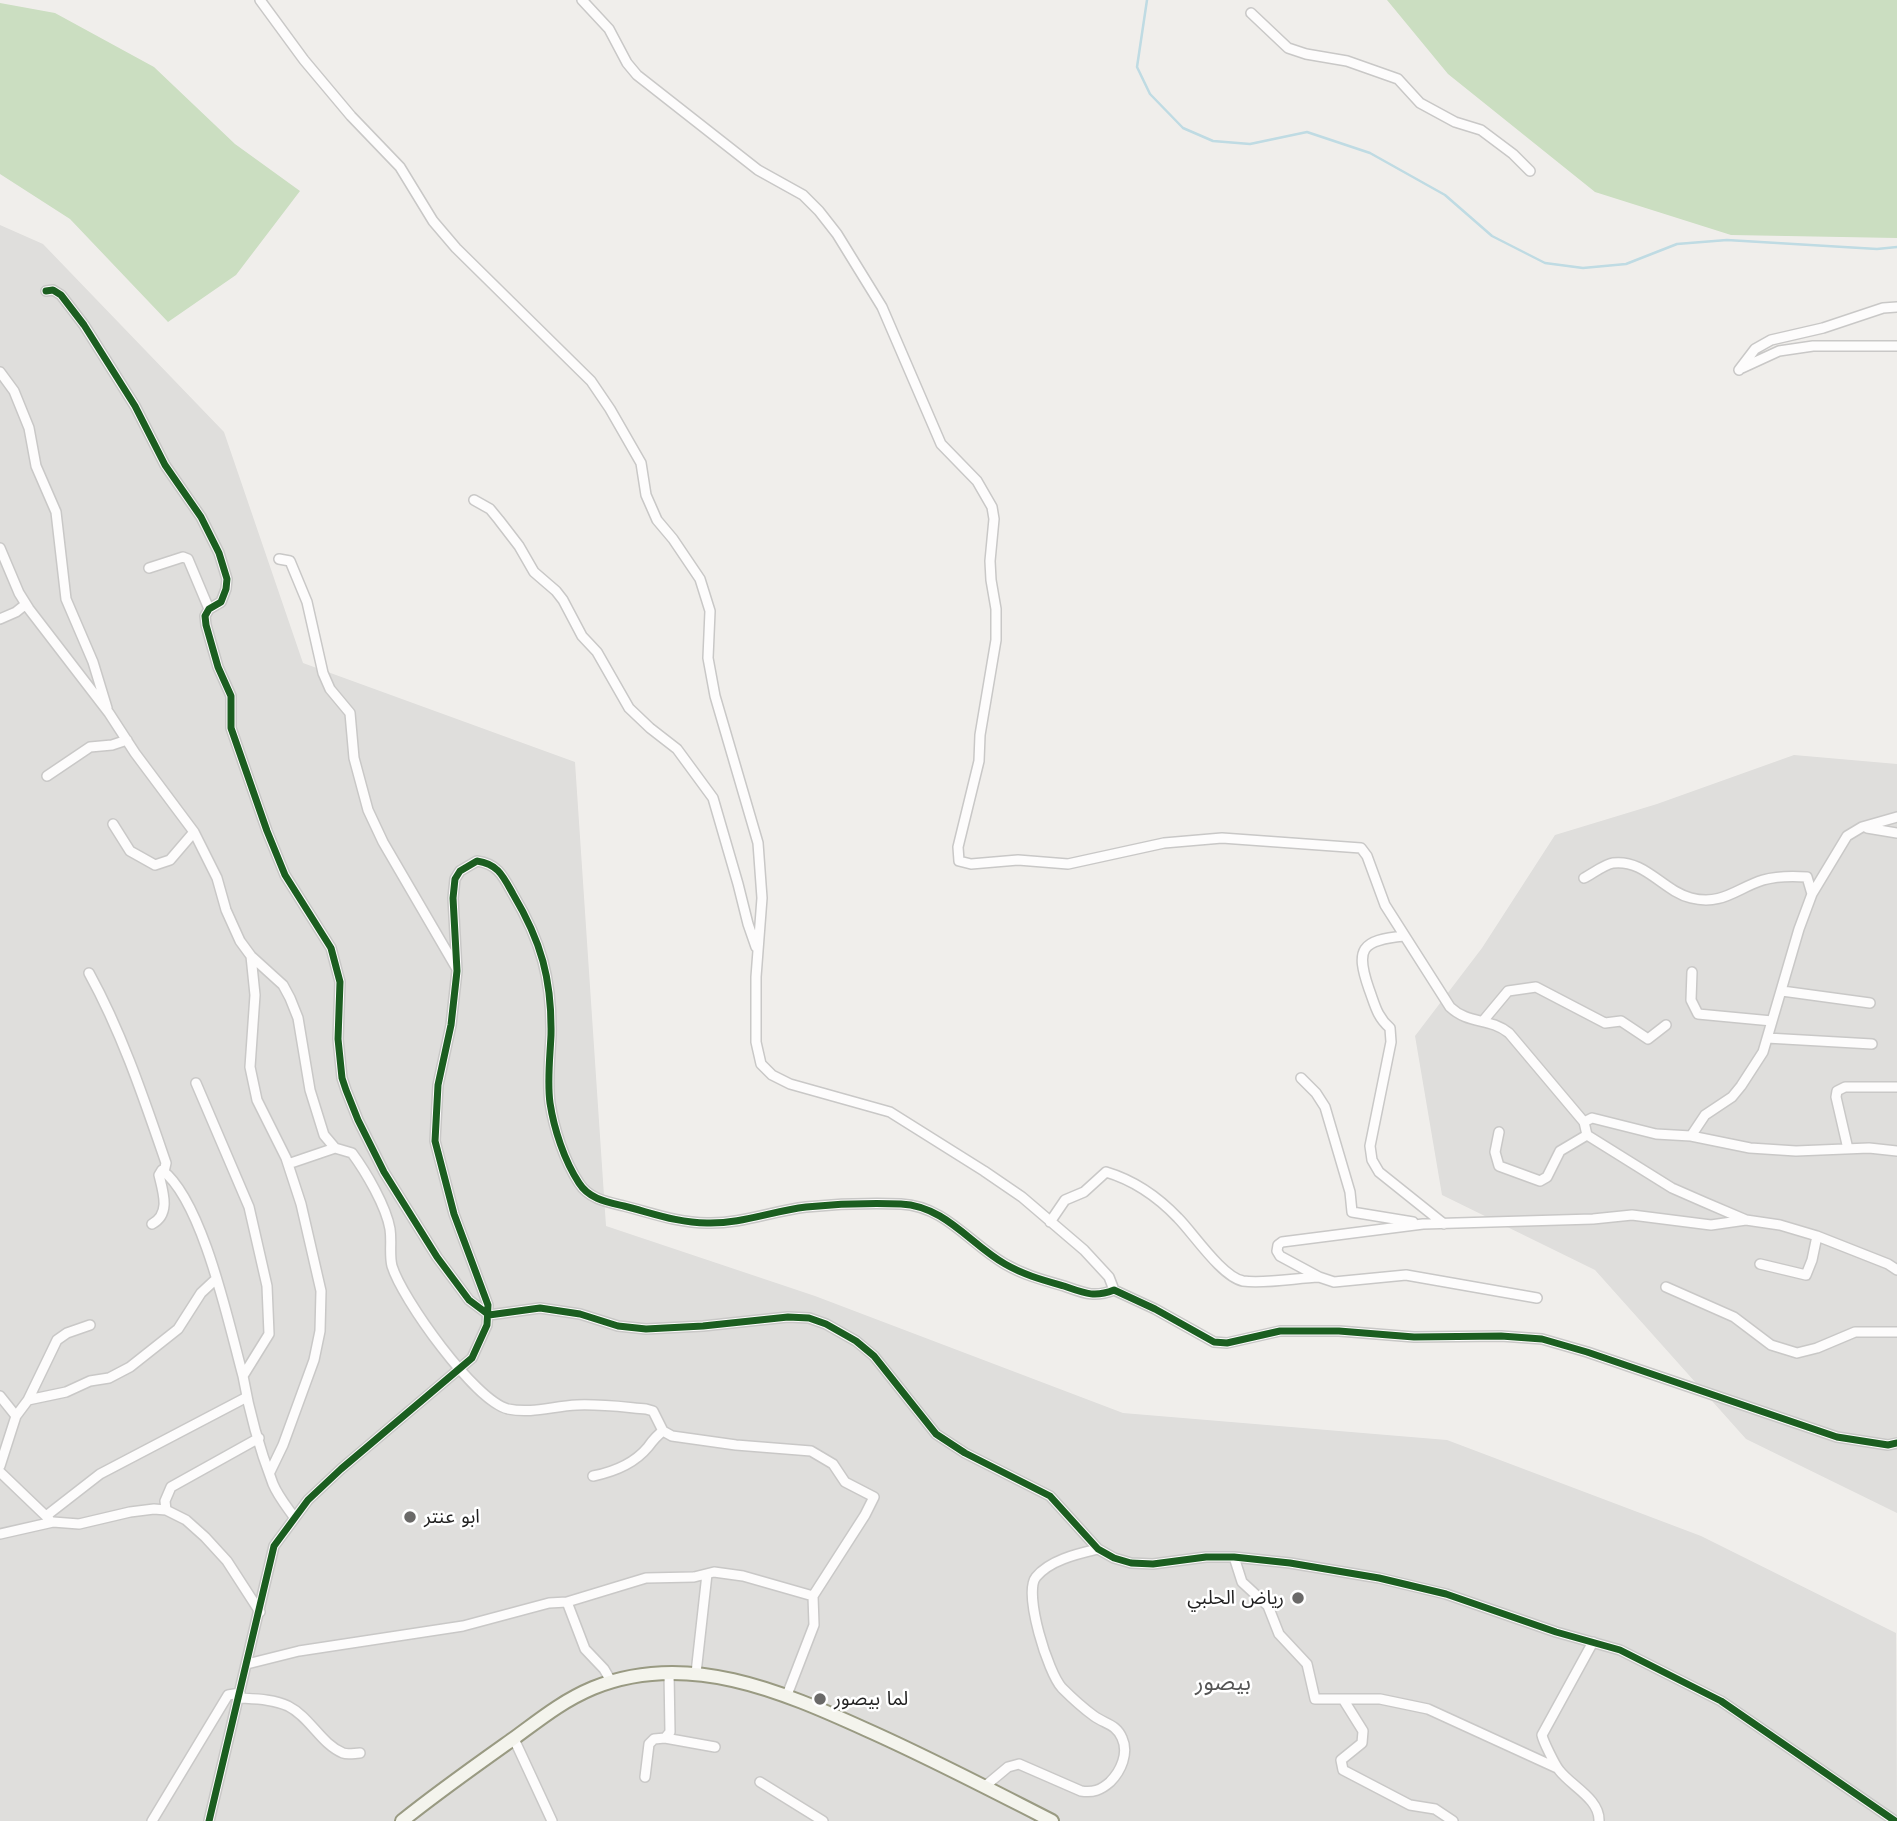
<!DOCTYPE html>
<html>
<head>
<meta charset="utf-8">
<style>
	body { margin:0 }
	canvas { display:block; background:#f0eeeb }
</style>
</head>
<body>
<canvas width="1897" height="1821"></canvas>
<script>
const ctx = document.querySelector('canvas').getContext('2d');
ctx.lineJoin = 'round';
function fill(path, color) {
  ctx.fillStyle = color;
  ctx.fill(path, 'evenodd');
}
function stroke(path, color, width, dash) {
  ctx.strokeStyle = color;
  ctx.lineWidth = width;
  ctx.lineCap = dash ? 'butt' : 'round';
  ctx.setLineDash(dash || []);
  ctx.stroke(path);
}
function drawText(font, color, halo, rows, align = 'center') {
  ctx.font = font + ' "Work Sans","Noto Sans Arabic",sans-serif';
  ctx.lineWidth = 5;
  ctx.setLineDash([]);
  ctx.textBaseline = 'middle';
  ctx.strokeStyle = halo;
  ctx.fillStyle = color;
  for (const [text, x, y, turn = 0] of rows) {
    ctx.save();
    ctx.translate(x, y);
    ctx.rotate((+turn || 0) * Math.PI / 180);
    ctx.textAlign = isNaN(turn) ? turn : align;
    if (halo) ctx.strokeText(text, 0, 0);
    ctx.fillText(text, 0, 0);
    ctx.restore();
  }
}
const residential = new Path2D(`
	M0,225L43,244L224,432L303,663L575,762L606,1226L815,1296L1123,1413L1447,1440L1701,1536L1896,1633L1897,1821H0Z
	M1794,755L1897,764V1513L1746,1439L1595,1270L1442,1195L1415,1036L1482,948L1555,835L1657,804Z`);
const forest = new Path2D(`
	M1387,0H1897V238L1731,235L1595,192L1448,74Z
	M0,3L55,13L154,67L235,144L300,191L236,275L168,322L70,219L0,174Z`);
const stream = new Path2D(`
	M1147,0L1137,67L1150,94L1183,128L1213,141L1250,144L1307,132L1370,153L1445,195L1492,236L1545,263L1583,268L1626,264L1677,244L1727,240L1877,249L1897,247`);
const street = new Path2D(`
	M260,0L304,60L351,116L400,167L433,221L456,248L591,381L610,409L641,463L646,495L657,520L673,539L700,579L710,611L708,658L715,696L758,843L762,898L756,977V1042L761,1064L772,1075L790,1084L890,1112L984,1171L1022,1197L1084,1250L1109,1277L1114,1290
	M582,0L609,29L627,63L637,75L758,170L803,195L819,211L837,234L882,307L941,444L977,481L992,507L994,519L990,561L991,580L996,609V640L980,735L979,761L958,847L959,861L971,864L1018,860L1068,864L1164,843L1222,838L1361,848L1367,856L1385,905L1450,1007C1469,1025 1489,1017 1509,1033L1584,1122
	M1251,13L1288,48L1306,54L1347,61L1398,79L1420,103L1455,122L1481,130L1513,154L1530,171
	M46,291L53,290L61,295L84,325L135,406L165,465L201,517L219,553L227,579L226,589L221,602L209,609L205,616L206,625L218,667L231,696V728L267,831L285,875L331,948L340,982L338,1039L342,1078L346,1090L358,1120L384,1172L437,1257L469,1300L489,1315L540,1308L580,1314L618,1326L646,1329L703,1326L788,1317L809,1318L826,1324L856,1341L874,1356L936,1434L965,1453L1050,1496L1098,1549L1114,1558L1131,1563L1153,1564L1206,1557H1234L1290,1563L1379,1578L1446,1594L1556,1632L1620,1650L1721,1701L1895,1821
	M1742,368L1779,351L1813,346H1897
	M1739,370L1755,349L1771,340L1823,328L1883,308L1897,307
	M0,372L14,391L29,428L36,466L56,512L66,599L93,662L107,708
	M474,500L490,509L499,520L519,546L534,572L556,591L563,600L582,636L597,652L629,708L650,728L677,749L713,798L738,884L748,924L756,947
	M0,548L19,593L29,609L109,713L135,753L194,832L217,878L226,910L240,941L251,956L283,985L290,998L298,1018L310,1090L324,1135L335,1148L352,1153C366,1172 386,1206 390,1229C392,1242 389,1254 392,1266C402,1299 475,1401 508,1409C532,1414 553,1406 577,1405C600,1404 623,1407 646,1409L653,1411L663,1431L672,1436L736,1445L811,1451L833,1464L845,1482L874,1497L865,1515L813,1596
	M279,559L290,561L307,602L323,673L330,689L350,713L354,758L368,810L383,842L457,969
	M149,568L183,557L188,559L209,609
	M0,619L16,612L26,604
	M47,776L90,747L112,745L127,740
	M113,824L130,851L155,865L170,860L194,832
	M1867,828L1897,833
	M1584,878C1592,874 1605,864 1613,863C1645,859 1663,891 1691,898C1722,906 1737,888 1763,880C1777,876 1793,876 1807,877L1812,894
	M1404,936C1361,940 1355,949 1369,989C1375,1005 1377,1017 1390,1028L1391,1042L1370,1146L1372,1160L1379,1172L1444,1224
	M251,956L255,995L250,1067L257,1100L286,1158L301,1204L321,1291L320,1331L314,1360L283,1445L270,1472
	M1692,972L1691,1000L1698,1014L1772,1021
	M89,973C122,1033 144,1099 166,1163L164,1172
	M1782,991L1870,1003
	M1483,1021L1508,991L1536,987L1605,1023L1621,1021L1648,1039L1666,1025
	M1767,1038L1872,1044
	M1301,1078L1316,1093L1325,1107L1350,1192L1352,1212L1413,1222
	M196,1083L249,1207L267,1286L269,1334L243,1376
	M1499,1132L1495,1152L1499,1166L1540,1181L1547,1177L1560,1151L1587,1135
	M1691,1136L1705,1115L1732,1097L1741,1086L1763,1052L1799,929L1812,894L1847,836L1862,827L1897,817
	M1848,1149L1836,1097L1837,1091L1845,1087H1897
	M1897,1151L1869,1148L1796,1151L1750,1148L1691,1136L1656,1134L1592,1118L1584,1122L1587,1135L1672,1188L1704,1202L1746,1220L1780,1225L1817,1236L1888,1264L1897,1270
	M288,1164L335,1148
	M1050,1222L1065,1200L1084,1192L1106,1172C1133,1180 1158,1197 1178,1218C1193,1233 1222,1277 1243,1281C1265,1284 1296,1278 1319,1277
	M152,1224C171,1214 163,1192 159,1175L162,1170C203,1201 229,1325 243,1376C249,1411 260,1450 273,1484C278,1496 287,1507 294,1517
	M1760,1264L1806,1275L1812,1260L1817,1236
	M1666,1287L1734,1317L1771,1345L1797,1353L1817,1348L1855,1332H1897
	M1537,1298L1406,1275L1334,1282L1319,1277L1280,1256L1277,1251L1278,1245L1282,1242L1423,1224L1593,1219L1632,1215L1711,1225L1746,1220
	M0,1396L16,1416L0,1466
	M28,1400L66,1392L90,1381L109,1378L130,1367L178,1329L201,1293L216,1279
	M16,1416L28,1400L57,1340L67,1333L90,1325
	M0,1472L49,1519
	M593,1476C613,1472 634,1464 648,1447C653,1440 656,1436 663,1431
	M166,1510L165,1501L171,1487L259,1438
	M46,1516L100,1474L247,1397
	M0,1534L53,1522L79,1524L130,1512L154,1509L166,1510L186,1520L205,1537L227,1561L260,1612
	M1234,1557L1242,1582L1268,1606L1279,1634L1307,1664L1315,1699H1343L1363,1731L1362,1743L1341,1760L1343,1770L1410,1805L1435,1809L1453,1821
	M567,1602L646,1578L694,1577L714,1572L743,1576L813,1596L814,1625L787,1695
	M1593,1642L1542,1735C1543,1741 1555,1765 1559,1770C1571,1786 1600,1799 1599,1821
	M247,1664L299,1651L463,1626L549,1603L567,1602L585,1649L604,1669L611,1681
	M696,1673L707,1574
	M239,1698C255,1699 273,1699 288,1706C310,1717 321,1744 343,1753C348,1755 355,1753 360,1753
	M1343,1699H1380L1428,1709L1557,1768
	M665,1738L715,1747
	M514,1739L552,1821
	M645,1777L649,1744L654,1739L665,1738L670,1732L669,1673
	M760,1782L823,1821
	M984,1787L1008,1767L1019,1764L1081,1791C1093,1793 1101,1790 1110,1782C1121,1771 1129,1753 1122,1738C1116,1724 1105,1724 1094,1716C1083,1708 1071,1697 1062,1688C1048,1673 1023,1593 1036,1577C1050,1560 1077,1554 1098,1549
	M152,1821L228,1695L240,1693
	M209,1821L274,1546L308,1500L341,1469L472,1358L487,1325L488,1305L454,1214L435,1141L438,1085L451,1025L457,971L453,898L455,879L460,871L477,861C498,864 503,876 513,894C541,941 552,979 551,1035C550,1057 547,1081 550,1103C554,1129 564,1160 579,1183C589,1199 607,1202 624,1206C652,1213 678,1223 707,1223C741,1224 772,1211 806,1207C837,1204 870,1203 901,1204C945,1206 970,1244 1005,1264C1024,1275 1043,1280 1064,1286C1084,1293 1094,1298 1114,1290L1155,1309L1214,1342L1227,1343L1280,1331H1339L1414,1337L1501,1336L1542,1339L1587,1352L1837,1437L1888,1445L1897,1443`);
const secondary = new Path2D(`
	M402,1821C438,1792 475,1766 513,1739C539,1720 562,1701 593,1688C687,1650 781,1691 867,1730C930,1758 991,1790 1052,1821`);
const cycleway = new Path2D(`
	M46,291L53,290L61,295L84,325L135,406L165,465L201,517L219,553L227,579L226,589L221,602L209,609L205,616L206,625L218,667L231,696V728L267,831L285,875L331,948L340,982L338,1039L342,1078L346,1090L358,1120L384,1172L437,1257L469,1300L489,1315L540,1308L580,1314L618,1326L646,1329L703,1326L788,1317L809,1318L826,1324L856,1341L874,1356L936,1434L965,1453L1050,1496L1098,1549L1114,1558L1131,1563L1153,1564L1206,1557H1234L1290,1563L1379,1578L1446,1594L1556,1632L1620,1650L1721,1701L1895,1821
	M209,1821L274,1546L308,1500L341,1469L472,1358L487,1325L488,1305L454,1214L435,1141L438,1085L451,1025L457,971L453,898L455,879L460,871L477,861C498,864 503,876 513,894C541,941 552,979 551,1035C550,1057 547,1081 550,1103C554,1129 564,1160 579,1183C589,1199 607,1202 624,1206C652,1213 678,1223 707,1223C741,1224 772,1211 806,1207C837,1204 870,1203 901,1204C945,1206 970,1244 1005,1264C1024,1275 1043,1280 1064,1286C1084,1293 1094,1298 1114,1290L1155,1309L1214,1342L1227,1343L1280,1331H1339L1414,1337L1501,1336L1542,1339L1587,1352L1837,1437L1888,1445L1897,1443`);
const markers = [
	[410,1517,7,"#6a6968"],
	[1298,1598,7,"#6a6968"],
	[820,1699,7,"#6a6968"]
];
const poiNames = [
	["ابو عنتر",424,1517],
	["رياض الحلبي",1284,1598,"right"],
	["لما بيصور",834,1699]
];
const quarterNames = [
	["بيصور",1223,1683]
];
fill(residential, '#dfdedc');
fill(forest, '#cbdec1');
stroke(stream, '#bfdbe3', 2.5);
stroke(street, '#c9c8c7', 12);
stroke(secondary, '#999a82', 16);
stroke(street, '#fdfcfc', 9);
stroke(secondary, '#f4f4ed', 12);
stroke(cycleway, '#1b5e20', 7);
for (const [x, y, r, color] of markers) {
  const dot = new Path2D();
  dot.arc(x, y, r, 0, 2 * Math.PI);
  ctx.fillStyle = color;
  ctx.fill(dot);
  stroke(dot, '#fff', 2.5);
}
drawText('19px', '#222', '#fff', poiNames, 'left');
drawText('23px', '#555', '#fff', quarterNames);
</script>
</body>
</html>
